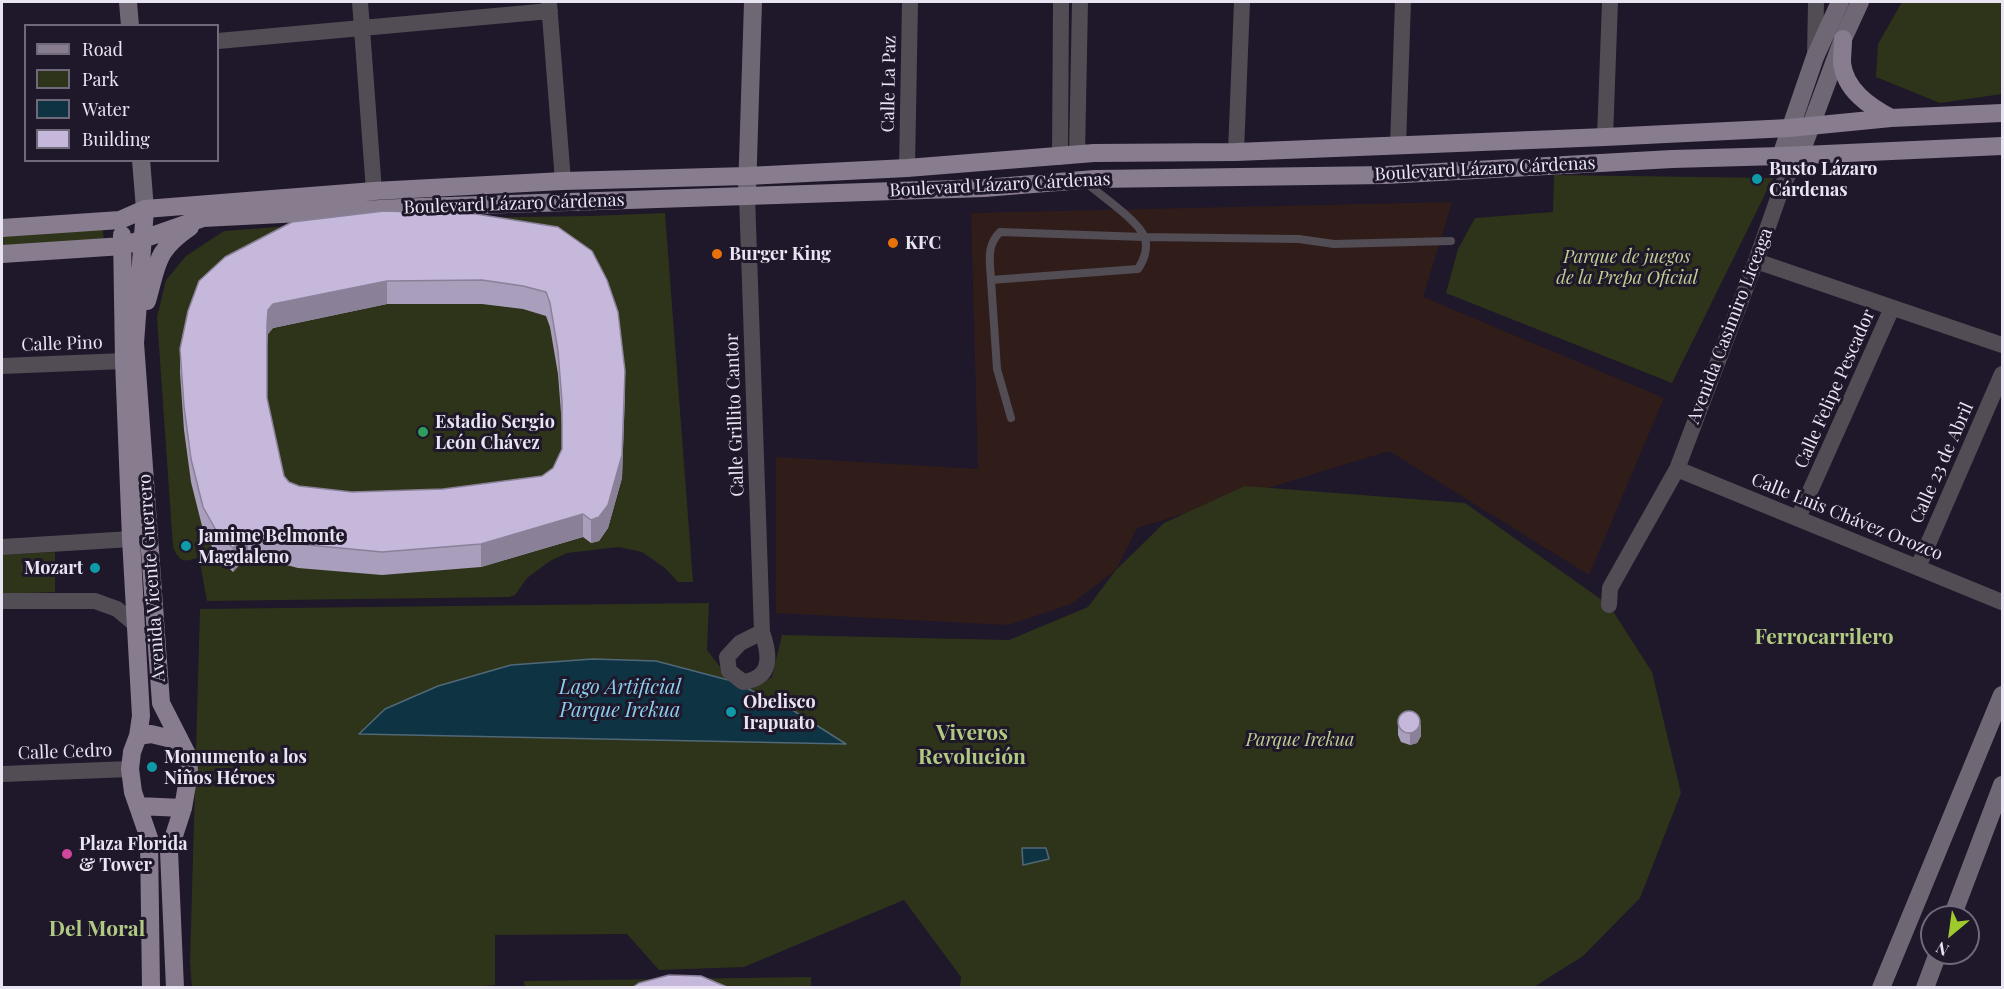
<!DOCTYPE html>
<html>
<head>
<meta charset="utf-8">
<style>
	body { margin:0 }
	#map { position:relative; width:2004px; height:989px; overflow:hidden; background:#1f172a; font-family:"Playfair Display",serif }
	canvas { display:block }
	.frame { position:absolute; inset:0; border:3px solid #e9e4f2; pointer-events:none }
	.legend { position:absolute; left:24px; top:24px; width:195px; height:138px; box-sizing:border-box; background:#1f172a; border:2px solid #70697a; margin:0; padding:8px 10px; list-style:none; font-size:18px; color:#e9e4f2 }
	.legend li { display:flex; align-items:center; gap:12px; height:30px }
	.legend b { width:30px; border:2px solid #70697a }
	.north { position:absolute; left:1920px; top:905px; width:60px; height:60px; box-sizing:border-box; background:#1f172a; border:2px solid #70697a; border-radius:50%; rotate:209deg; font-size:16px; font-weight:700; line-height:24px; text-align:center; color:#e9e4f2 }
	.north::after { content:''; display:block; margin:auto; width:21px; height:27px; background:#9eca2e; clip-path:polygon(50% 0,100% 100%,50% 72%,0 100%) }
</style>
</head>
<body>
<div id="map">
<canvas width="2004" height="989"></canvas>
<div class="frame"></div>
<ul class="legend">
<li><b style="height:8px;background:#887c8f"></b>Road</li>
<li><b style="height:16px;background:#2e3419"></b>Park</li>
<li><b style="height:16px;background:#0e3343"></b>Water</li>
<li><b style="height:16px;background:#c5b8db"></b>Building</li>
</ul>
<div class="north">N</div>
</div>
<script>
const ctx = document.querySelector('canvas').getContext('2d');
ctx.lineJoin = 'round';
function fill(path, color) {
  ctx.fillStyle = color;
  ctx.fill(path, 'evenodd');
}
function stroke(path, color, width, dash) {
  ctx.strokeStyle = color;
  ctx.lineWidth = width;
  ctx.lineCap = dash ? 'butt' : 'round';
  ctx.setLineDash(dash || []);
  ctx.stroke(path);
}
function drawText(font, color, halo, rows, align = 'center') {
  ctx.font = font + ' "Playfair Display",serif';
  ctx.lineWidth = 6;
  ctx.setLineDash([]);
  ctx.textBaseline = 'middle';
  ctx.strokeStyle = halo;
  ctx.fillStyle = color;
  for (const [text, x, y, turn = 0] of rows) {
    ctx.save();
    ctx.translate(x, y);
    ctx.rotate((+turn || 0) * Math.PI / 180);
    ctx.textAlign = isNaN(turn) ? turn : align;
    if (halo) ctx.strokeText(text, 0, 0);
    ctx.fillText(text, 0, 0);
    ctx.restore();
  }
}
const education = new Path2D(`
	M1452,202L1423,297L1664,398L1589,575L1389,451L1137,528L1116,570L1071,604L1008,625L776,613V457L978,469L971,213Z`);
const green = new Path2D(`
	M1902,2H2002V94L1940,103L1876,77L1878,44Z
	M1554,175L1773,178L1672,383L1446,293L1458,249L1475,218L1553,212Z
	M665,213L693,582H678L665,568L642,552L619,547L567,553L550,561L527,578L515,595L509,597L207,601L199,557C185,563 179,562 173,547L157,317L166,280L186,256L224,231L383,219L590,216Z
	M102,223L104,241L2,247V228Z
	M1245,486L1465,503L1609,605L1652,672L1681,793L1640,898L1583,956L1534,987H960L961,977L904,900L744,967L659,970L627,934L495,935V985L458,988H192L190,962L200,609L709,603L707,650L727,676L753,688L772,677L782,635L1009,640L1088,607L1116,570L1164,523Z
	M55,552V592L2,594V555Z
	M811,977V988H525L524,981Z`);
const water = new Path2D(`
	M593,659L656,661L732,681L794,711L846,744L359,734L385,709L438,686L511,665Z
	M1022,848H1046L1049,859L1023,865Z`);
const lane = new Path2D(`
	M991,280C990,261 986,246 1000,232L1144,237L1299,239L1334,244L1451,241
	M1011,418L997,369L991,280L1138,269C1144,260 1148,249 1145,238C1139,221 1099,194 1085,182`);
const street = new Path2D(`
	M360,2L374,191
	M549,3L563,181
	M218,41L550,11
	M1815,55L1816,2
	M1605,137L1610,2
	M1398,145L1403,2
	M1236,152L1242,2
	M1077,155L1080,2
	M1060,157L1061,2
	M907,168L910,2
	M747,196L762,632C770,655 773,678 743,682L729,671L727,657L740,643L762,632
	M1756,261L2002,345
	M2,366L124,361
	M1677,469L2002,602
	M1798,518L1892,308
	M2,547L131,539
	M1918,567L2002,374
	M2,601H95L117,609L136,625
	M1609,605L1610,588L1677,469L1756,261L1783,184L1800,155
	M2,774L130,769`);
const secondary = new Path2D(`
	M128,2L130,26
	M1800,155L1843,39L1860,2
	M1781,156L1815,57L1840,2
	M141,160L145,209
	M747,192L753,2
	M1952,917L2002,785
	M1881,988L2002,695
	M1925,988L1938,953`);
const primary = new Path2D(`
	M1843,39C1843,47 1842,55 1842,63C1845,90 1869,106 1891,118
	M145,209L135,343L161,703L188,756L189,773L183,808L169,851L175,988
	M2,228L120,220L145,209L374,191L563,181L747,176L907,168L1094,153L1236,152L1605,137L1789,128L1891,118L2002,113
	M122,235L124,361L131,539L141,716L138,736L132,752L130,769L133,792L149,838L151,988
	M2,254L123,246L203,218L420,207L984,188L1095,179L1386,175L1672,159L1781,156L2002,146
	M147,301C158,263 155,251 190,227
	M138,736L151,734L180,741
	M138,806L183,808`);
const wall = new Path2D(`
	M558,227L625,394L622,478L608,528L599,541L591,543L583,537L481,567L382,575L298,568L248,555L233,572L217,556L203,530L191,482L184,430L180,373V349L188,311ZM387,304H482L523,309L546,316L550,327L558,374L562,426V449L553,468L542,476L443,489L352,492L299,486L289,482L284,476L267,398V345L268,334L273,328Z
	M1398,723L1421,736L1417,743L1410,745L1401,742L1398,735Z`);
const shadedWall = new Path2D(`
	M387,281V304L273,328L268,334L267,347V324L268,310L273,304Z
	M625,371L622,478L608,528L599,541L591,543V520Z
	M583,514V537L481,567V544Z
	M248,532V555L233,572V548Z
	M1421,724V736L1417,743L1410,745V733Z`);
const building = new Path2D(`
	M384,211L476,214L558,227L592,251L607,280L618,312L625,371L622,455L608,505L599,517L591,520L583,514L481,544L382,552L298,544L248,532L233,548L217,532L203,507L191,459L184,406L180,349L188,311L199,281L225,257L292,222ZM482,280L523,286L546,292L550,303L558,351L562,402V449L553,468L542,476L443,489L352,492L299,486L289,482L284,476L267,398V324L268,310L273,304L387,281Z
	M1398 722a11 11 0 1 1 22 0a11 11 0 1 1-22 0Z
	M669,975L701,976L727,987H633L639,983Z`);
const markers = [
	[1757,179,6,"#0f9aa8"],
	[893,243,6,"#e8710a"],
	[717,254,6,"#e8710a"],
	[423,432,6,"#2e9e5b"],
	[186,546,6,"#0f9aa8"],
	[95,568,6,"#0f9aa8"],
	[731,712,6,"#0f9aa8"],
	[152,767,6,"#0f9aa8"],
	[67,854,6,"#d1479c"]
];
const streetNames = [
	["Calle La Paz",889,84,-89],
	["Boulevard Lázaro Cárdenas",1485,169,-3],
	["Boulevard Lázaro Cárdenas",1000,185,-3],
	["Boulevard Lázaro Cárdenas",514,204,-2],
	["Avenida Casimiro Liceaga",1730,326,-69],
	["Calle Pino",62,344,-2],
	["Calle Felipe Pescador",1835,389,-66],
	["Calle Grillito Cantor",735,415,-92],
	["Calle 23 de Abril",1942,463,-66],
	["Calle Luis Chávez Orozco",1847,517,22],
	["Avenida Vicente Guerrero",152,578,-94],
	["Calle Cedro",65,752,-2]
];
const poiNames = [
	["Busto Lázaro",1769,169],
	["Cárdenas",1769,190],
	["KFC",905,243],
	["Burger King",729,254],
	["Estadio Sergio",435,422],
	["León Chávez",435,443],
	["Jamime Belmonte",198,536],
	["Magdaleno",198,557],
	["Mozart",83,568,"right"],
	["Obelisco",743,702],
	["Irapuato",743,723],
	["Monumento a los",164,757],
	["Niños Héroes",164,778],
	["Plaza Florida",79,844],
	["& Tower",79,865]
];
const parkNames = [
	["Parque de juegos",1627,257],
	["de la Prepa Oficial",1627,278],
	["Parque Irekua",1300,740]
];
const waterNames = [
	["Lago Artificial",620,688],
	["Parque Irekua",620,711]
];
const quarterNames = [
	["Ferrocarrilero",1824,637],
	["Viveros",972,733],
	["Revolución",972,757],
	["Del Moral",97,929]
];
fill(education, '#301d1a');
fill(green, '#2e3419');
fill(water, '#0e3343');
stroke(water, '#506878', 1.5);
stroke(lane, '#524c55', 8);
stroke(street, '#524c55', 16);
stroke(secondary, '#706775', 18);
stroke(primary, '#887c8f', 18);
fill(wall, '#a99ebc');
fill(shadedWall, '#8a8199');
fill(building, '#c5b8db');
stroke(building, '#8a8199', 1.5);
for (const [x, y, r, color] of markers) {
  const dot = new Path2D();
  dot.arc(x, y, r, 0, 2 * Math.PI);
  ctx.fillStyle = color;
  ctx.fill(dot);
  stroke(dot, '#1f172a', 2);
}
drawText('18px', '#e9e4f2', '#1f172a', streetNames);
drawText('bold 18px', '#e9e4f2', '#1f172a', poiNames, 'left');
drawText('italic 18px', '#c1ce92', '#1f172a', parkNames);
drawText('italic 20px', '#8cceef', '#1f172a', waterNames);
drawText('bold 21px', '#b0ca82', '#1f172a', quarterNames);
</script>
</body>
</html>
